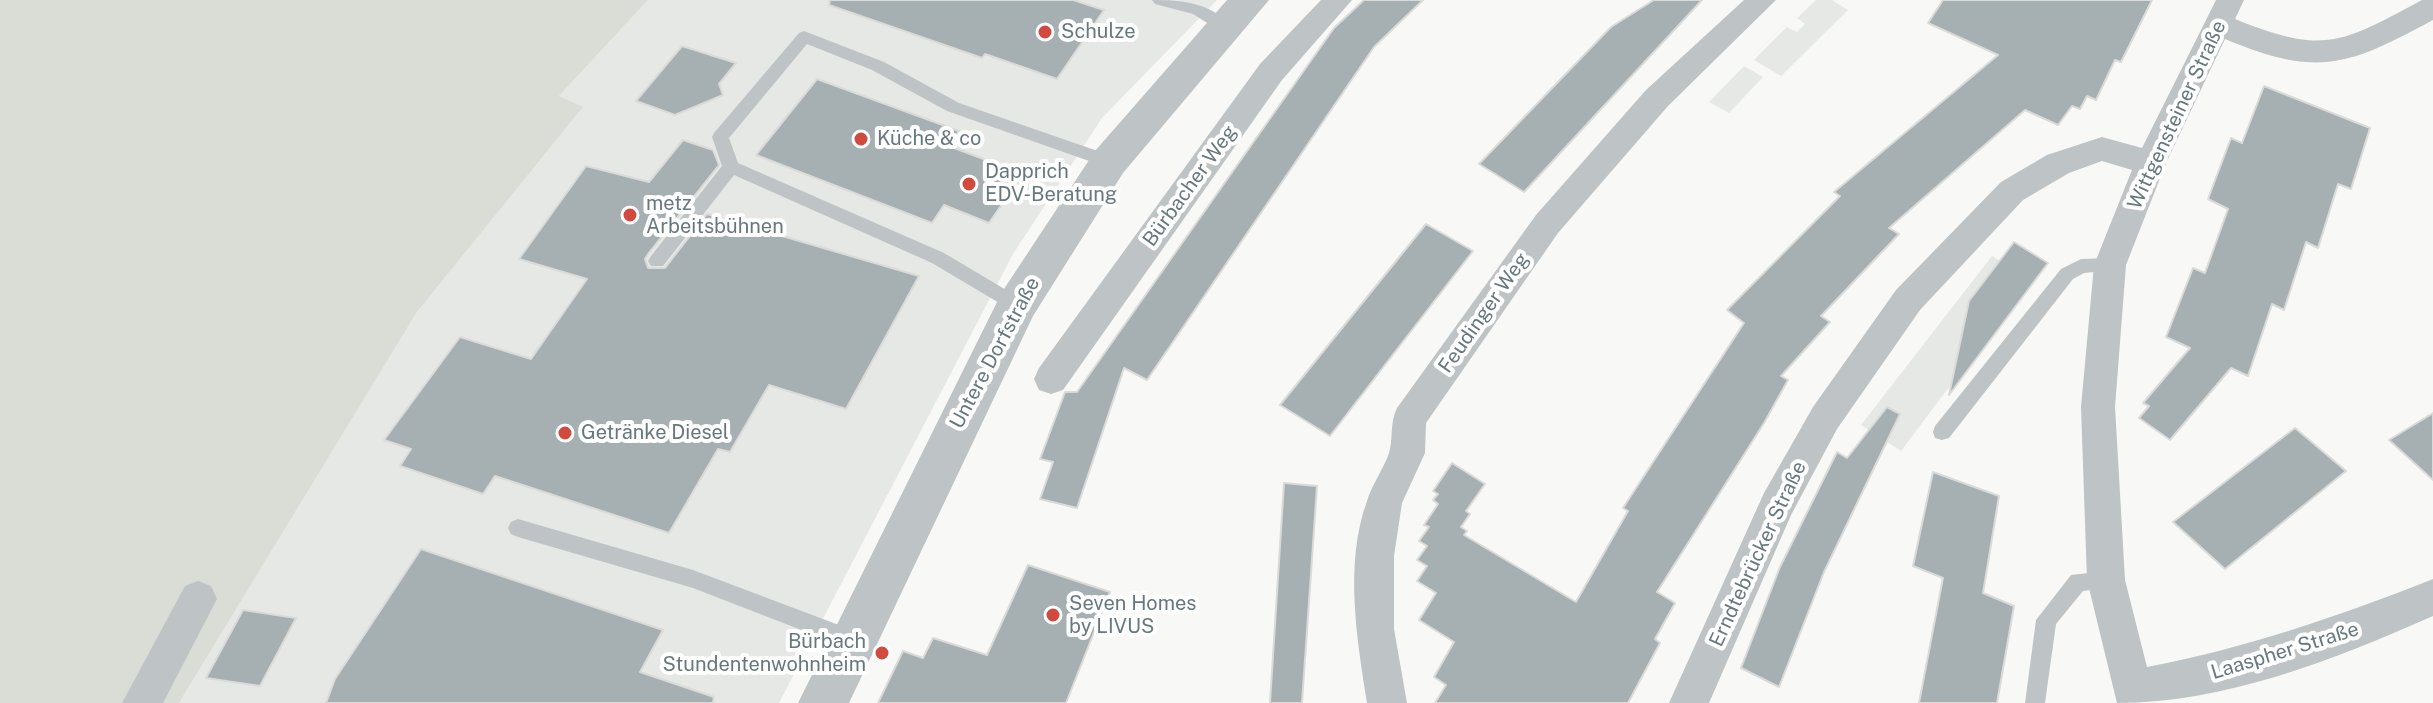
<!DOCTYPE html>
<html>
<head>
<meta charset="utf-8">
<style>
	body { margin:0 }
	canvas { display:block; background:#f8f8f6 }
</style>
</head>
<body>
<canvas width="2433" height="703"></canvas>
<script>
const ctx = document.querySelector('canvas').getContext('2d');
ctx.lineJoin = 'round';
function fill(path, color) {
  ctx.fillStyle = color;
  ctx.fill(path, 'evenodd');
}
function stroke(path, color, width, dash) {
  ctx.strokeStyle = color;
  ctx.lineWidth = width;
  ctx.lineCap = dash ? 'butt' : 'round';
  ctx.setLineDash(dash || []);
  ctx.stroke(path);
}
function drawText(font, color, halo, rows, align = 'center') {
  ctx.font = font + ' "Public Sans",sans-serif';
  ctx.lineWidth = 8;
  ctx.setLineDash([]);
  ctx.textBaseline = 'middle';
  ctx.strokeStyle = halo;
  ctx.fillStyle = color;
  for (const [text, x, y, turn = 0] of rows) {
    ctx.save();
    ctx.translate(x, y);
    ctx.rotate((+turn || 0) * Math.PI / 180);
    ctx.textAlign = isNaN(turn) ? turn : align;
    if (halo) ctx.strokeText(text, 0, 0);
    ctx.fillText(text, 0, 0);
    ctx.restore();
  }
}
const built = new Path2D(`
	M648,0H1217L1102,118L1013,254L779,703H179L417,312L582,108L559,96Z
	M1816,0H1832L1848,10L1781,76L1754,60L1787,27L1797,32L1805,24L1797,18Z
	M1744,66L1763,77L1729,113L1709,102Z
	M1992,256L2030,279L1901,451L1861,425Z`);
const green = new Path2D(`
	M0,0H648L559,96L583,107L417,312L179,703H0Z`);
const building = new Path2D(`
	M830,0H1073L1104,10L1057,79L985,54L982,58L829,5Z
	M1364,0H1423L1374,47L1147,380L1124,368L1077,508L1040,499L1053,462L1040,459L1065,392H1077L1334,28Z
	M1654,0H1702L1524,192L1479,164L1611,27Z
	M1943,0H2152L2121,62L2115,60L2096,100L2087,96L2080,109L2072,106L2058,125L2025,110L1889,228L1899,234L1821,316L1830,322L1781,376L1788,380L1764,423L1657,592L1675,603L1655,639L1660,643L1628,703H1435L1446,685L1434,677L1454,642L1419,620L1436,593L1417,581L1427,566L1417,560L1427,546L1419,541L1429,527L1424,525L1438,504L1433,500L1438,494L1433,491L1452,463L1485,484L1466,511L1470,514L1461,527L1467,531L1464,535L1576,602L1628,511L1623,508L1744,323L1727,310L1840,196L1834,192L1998,55L1928,23Z
	M682,46L736,63L719,84L723,95L675,115L636,101Z
	M817,79L959,131L949,146L1023,174L989,223L944,205L932,223L756,155Z
	M2264,86L2370,128L2351,189L2338,184L2318,248L2306,242L2284,310L2272,304L2248,376L2231,368L2170,440L2139,418L2149,406L2143,403L2190,348L2166,337L2193,268L2205,273L2228,209L2208,199L2231,138L2242,143Z
	M683,140L713,150L719,165L648,254L645,259L648,268H665L707,214L919,276L846,409L769,385L730,452L718,449L669,533L495,476L483,494L400,466L411,449L384,440L460,337L531,359L587,279L519,259L586,166L649,182Z
	M1426,224L1473,251L1330,436L1280,405Z
	M2014,242L2048,263L1949,395L1969,301Z
	M1887,407L1900,414L1824,572L1779,687L1741,668L1780,567L1837,452L1847,458Z
	M2433,413V480L2389,440Z
	M2295,428L2346,471L2225,569L2173,522Z
	M1933,472L1999,496L1983,593L2014,606L1997,703H1919L1943,578L1913,566Z
	M1284,483L1317,486L1302,703H1270Z
	M421,549L663,630L640,672L714,697L713,703H326L335,679Z
	M1028,565L1110,592L1066,703H878L903,651L923,658L933,638L987,655Z
	M243,610L296,618L260,686L206,678Z`);
const service = new Path2D(`
	M1152,0C1181,0 1212,2 1231,27L1223,33L1193,14L1155,4Z
	M804,31L884,62L959,103L1115,157L1117,162L1115,167L1109,168L947,111L872,70L807,44L729,138L738,163L944,253L1023,300L1026,305L1023,310H1011L932,263L734,175L663,266H651L648,261L651,256L722,166L712,137L714,133L799,33Z
	M2110,258L2116,260L2119,265L2116,270L2084,273L2073,279L1949,438L1942,440L1935,438L1933,432L1935,426L2061,269L2081,259Z
	M518,519L693,570L860,633L863,640L860,647L853,650L693,588L518,537L511,534L508,528L511,522Z
	M2106,571L2113,573L2116,580L2113,587L2083,591L2056,624L2045,703H2025L2036,620L2071,575Z`);
const minor = new Path2D(`
	M1321,0H1352L1282,80L1063,390L1051,394L1039,390L1034,379L1039,368L1260,64Z
	M1744,0H1776L1668,106L1558,233L1426,423L1425,453L1402,503L1394,556V629L1407,703H1367C1357,639 1344,564 1367,501C1372,485 1382,471 1388,456C1394,440 1389,424 1397,408L1536,215L1646,90Z
	M2216,0H2244L2235,19C2324,55 2340,44 2422,0H2433V20C2348,66 2318,78 2225,39L2166,163L2126,265L2115,407L2125,580L2147,667C2247,648 2339,616 2433,579V616C2336,659 2225,703 2117,703L2087,580L2081,407L2094,265L2132,170L2102,161L2069,173L2023,200L1920,310L1837,429L1791,515L1709,703H1669L1764,493L1813,407L1896,290L2001,182L2047,155L2102,137L2142,148Z
	M198,581L211,586L217,599L163,703H122L185,586Z`);
const tertiary = new Path2D(`
	M1227,0H1269L1123,173L1033,316L849,703H798L1002,292L1095,151Z`);
const markers = [
	[1045,32,8,"#d2493d"],
	[861,139,8,"#d2493d"],
	[969,184,8,"#d2493d"],
	[630,215,8,"#d2493d"],
	[565,433,8,"#d2493d"],
	[1053,615,8,"#d2493d"],
	[882,653,8,"#d2493d"]
];
const poiNames = [
	["Schulze",1061,32],
	["Küche & co",877,139],
	["Dapprich",985,172],
	["EDV-Beratung",985,195],
	["metz",646,204],
	["Arbeitsbühnen",646,227],
	["Getränke Diesel",581,433],
	["Seven Homes",1069,604],
	["by LIVUS",1069,627],
	["Bürbach",866,642,"right"],
	["Stundentenwohnheim",866,665,"right"]
];
const streetNames = [
	["Wittgensteiner Straße",2177,115,-65],
	["Bürbacher Weg",1190,186,-54],
	["Feudinger Weg",1484,313,-55],
	["Untere Dorfstraße",995,353,-62],
	["Erndtebrücker Straße",1758,554,-65],
	["Laaspher Straße",2285,651,-17]
];
fill(built, '#e6e8e6');
fill(green, '#d9ddd6');
fill(building, '#a6afb2');
stroke(building, '#dadad9', 2);
fill(service, '#bec3c5');
fill(minor, '#bec3c5');
fill(tertiary, '#bec3c5');
for (const [x, y, r, color] of markers) {
  const dot = new Path2D();
  dot.arc(x, y, r, 0, 2 * Math.PI);
  ctx.fillStyle = color;
  ctx.fill(dot);
  stroke(dot, '#fff', 3);
}
drawText('20px', '#66787e', '#fff', poiNames, 'left');
drawText('20px', '#66787e', '#fff', streetNames);
</script>
</body>
</html>
